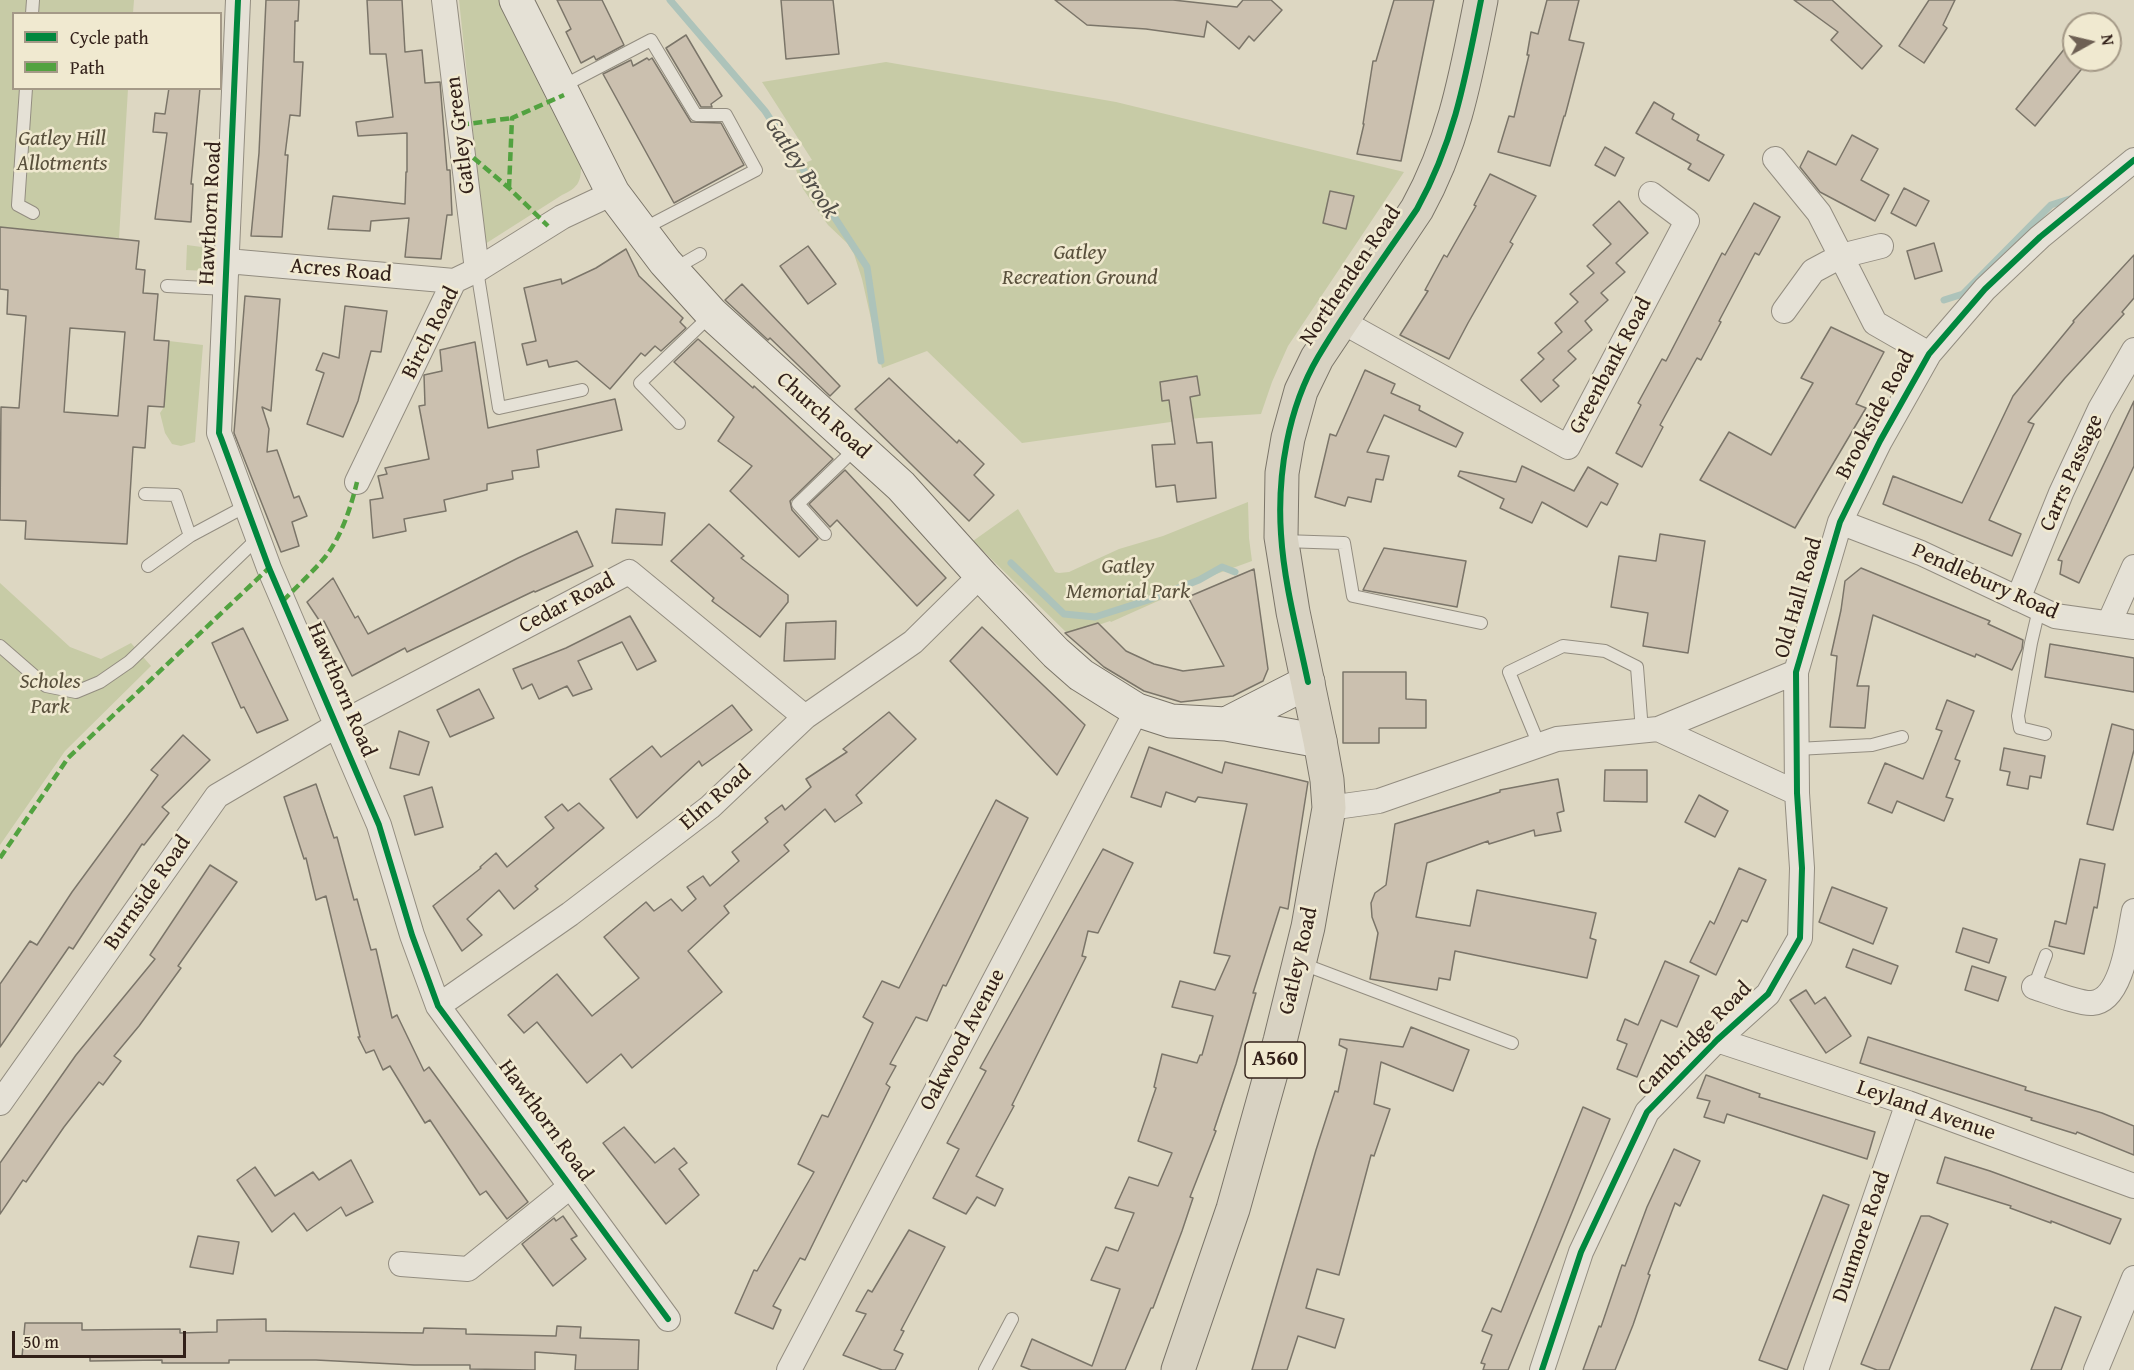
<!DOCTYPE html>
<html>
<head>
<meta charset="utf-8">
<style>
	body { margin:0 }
	#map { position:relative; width:2134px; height:1370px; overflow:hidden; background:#ddd7c2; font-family:"Gentium Book Plus",serif }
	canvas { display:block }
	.legend { position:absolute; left:12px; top:12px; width:210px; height:78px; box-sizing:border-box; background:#f0e9d0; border:2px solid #a49987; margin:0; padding:8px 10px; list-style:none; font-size:18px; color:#322019 }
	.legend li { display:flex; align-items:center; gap:12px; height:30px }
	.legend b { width:30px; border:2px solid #a49987 }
	.north { position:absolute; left:2062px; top:12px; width:60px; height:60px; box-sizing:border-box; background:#f0e9d0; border:2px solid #a49987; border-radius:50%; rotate:82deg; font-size:16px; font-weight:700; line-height:24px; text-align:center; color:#322019 }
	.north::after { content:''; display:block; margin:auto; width:21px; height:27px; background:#6e6054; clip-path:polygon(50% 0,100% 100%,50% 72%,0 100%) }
	.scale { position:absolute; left:12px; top:1331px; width:174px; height:27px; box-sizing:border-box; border:3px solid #322019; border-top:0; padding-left:8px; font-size:18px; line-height:21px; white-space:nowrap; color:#322019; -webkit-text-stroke:4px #f0e9d0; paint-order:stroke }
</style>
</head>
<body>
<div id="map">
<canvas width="2134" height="1370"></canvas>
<ul class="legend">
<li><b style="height:8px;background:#00873e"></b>Cycle path</li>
<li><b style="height:8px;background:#52a240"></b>Path</li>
</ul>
<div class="north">N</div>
<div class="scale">50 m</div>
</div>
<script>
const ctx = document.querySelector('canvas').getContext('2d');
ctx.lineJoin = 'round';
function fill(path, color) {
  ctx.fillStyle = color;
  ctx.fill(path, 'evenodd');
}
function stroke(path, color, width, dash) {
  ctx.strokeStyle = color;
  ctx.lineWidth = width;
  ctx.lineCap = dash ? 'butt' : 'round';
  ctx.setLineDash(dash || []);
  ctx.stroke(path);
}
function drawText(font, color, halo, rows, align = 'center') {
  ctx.font = font + ' "Gentium Book Plus",serif';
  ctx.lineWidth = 5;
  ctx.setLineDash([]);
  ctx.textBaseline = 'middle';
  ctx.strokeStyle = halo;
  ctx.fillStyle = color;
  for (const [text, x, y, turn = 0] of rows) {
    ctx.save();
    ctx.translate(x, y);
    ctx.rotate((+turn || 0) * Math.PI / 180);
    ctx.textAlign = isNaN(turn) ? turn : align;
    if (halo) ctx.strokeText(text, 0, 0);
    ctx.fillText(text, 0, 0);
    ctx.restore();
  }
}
const green = new Path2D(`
	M0,0H134L133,13L14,14V88L128,89L119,238L0,227Z
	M459,0H499L581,167C581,183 577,188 562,195L485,244Z
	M886,62L1116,102L1404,172L1288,346L1272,382L1261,414L1199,418L1022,443L927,351L882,368L862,279L854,254L847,243L828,225L803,189L795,167L812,160L762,82Z
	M187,245L209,248L208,271L186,270Z
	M169,341L203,345L195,442L181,446L172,444L165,433L160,413L164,407Z
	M1248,502L1249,538L1252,561L1186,585L1187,588L1111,622L1110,621L1069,635L973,541L1018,509L1055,572L1059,573L1069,572L1119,549L1163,536Z
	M0,583L70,647L101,659L131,643L151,666L65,751L0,845Z`);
const stream = new Path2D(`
	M670,0L765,111L867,267L881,361
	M1944,300L1963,294L2051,205L2076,197
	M1011,563L1064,614L1095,617L1148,600L1199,580L1222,567L1235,572`);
const building = new Path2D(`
	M266,0H299L298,21H295L294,62H303L300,116L290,115L285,155H288L282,237L251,236L259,153Z
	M367,0H402L405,52L422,50L425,83L440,82L447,170H450L452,215H447L441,259L405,257L409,218L371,221L370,231L328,229L333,196L405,204L406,172H407V133L358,136L356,122L393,117L386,54H370Z
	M557,0H602L624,45L596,60L594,56L581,63L566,32L571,29Z
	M781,0H833L839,54L786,59Z
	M1055,0H1173L1237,7L1243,0H1271L1282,10L1254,41L1249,36L1239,49L1207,21L1204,37L1146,29L1087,25Z
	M1394,0H1434L1401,161L1357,154L1364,124H1363L1373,61H1376Z
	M1547,0H1579L1569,40L1584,43L1565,116H1564L1550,166L1498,152L1509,116L1514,117L1529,55H1527L1531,32L1538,34Z
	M1794,0H1832L1882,46L1862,69L1831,40L1838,32Z
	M1929,0H1955L1943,25L1947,28L1924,63L1899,46Z
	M686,35L722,96L711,104L712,107H701L666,48Z
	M2074,37V60H2089L2035,126L2016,109Z
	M647,58L649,60L652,58L691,122L721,123L744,165L674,203L603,74L631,60L633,66Z
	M169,88H200L191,184H193L191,222L155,219L167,133L153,132L155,113L165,114Z
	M1654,102L1674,114L1672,119L1699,135L1697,140L1724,155L1709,181L1688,169L1691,164L1636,133Z
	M1852,135L1878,149L1861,180L1889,195L1875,221L1820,192L1800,167L1808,151L1836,165Z
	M1605,147L1624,158L1615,176L1595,165Z
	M1490,174L1536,196L1510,242L1513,244L1468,323L1449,359L1400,335L1428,291L1425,290L1444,255L1447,257L1476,206L1474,205Z
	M1904,188L1929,201L1916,226L1891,213Z
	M1330,191L1354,196L1346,229L1323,223Z
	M1619,201L1648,233L1616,263L1625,272L1601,293L1608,300L1585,321L1592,330L1568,351L1576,359L1553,380L1559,386L1541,402L1521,380L1544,359L1538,353L1562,332L1555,323L1578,302L1570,294L1594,273L1587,266L1611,244L1593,225Z
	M1754,203L1780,217L1759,255L1755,253L1719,321L1721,322L1701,360L1697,358L1660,425L1663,427L1642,467L1616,453L1641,405L1638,403L1662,359L1666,361L1722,253L1725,255Z
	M0,227L139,241L136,269L145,270L143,293L158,294L154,340L169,341L164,407L148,406L145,448L133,447L127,544L25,539L26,521L0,520L1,407L19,408L26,316L7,314L8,290L0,289ZM70,328L125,332L118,416L64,412Z
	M1934,243L1942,271L1915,279L1907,251Z
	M808,246L836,284L808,304L780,266Z
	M626,249L639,276L683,318L680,322L686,328L661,351L655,346L645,356L641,353L610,389L577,361L549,367L547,360L527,365L522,344L536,341L524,288L561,279L562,284L596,268Z
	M2134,255V298L2122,312L2124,314L2065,378L2028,422L2034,424L1989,520L2021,534L2012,556L1883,504L1893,476L1962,503L2013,396L2074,322L2073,321Z
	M742,284L840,386L830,396L770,338L768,340L725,300Z
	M245,296L280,299L271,411L262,407L269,429L267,452L277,450L294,498L299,496L307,516L292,522L299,546L281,552L234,433Z
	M345,306L387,311L381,352L371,351L358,401L343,437L307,424L324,373L316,370L323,353L339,358Z
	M1831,327L1884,352L1856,404L1866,408L1795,528L1700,480L1729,432L1771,455L1813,383L1801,378Z
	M698,339L753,388L754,386L833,459L790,501L792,510L818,539L799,557L730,491L752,466L718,441L734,417L674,362Z
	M475,342L488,428L615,399L622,430L537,450L539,467L512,471L513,479L487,484V490L444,500L446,511L404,519L406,531L373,538L370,500L383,498L378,476L387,474L385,468L429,459L419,406L425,405L424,375L442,371L440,350Z
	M1365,370L1395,384L1391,393L1420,406L1419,410L1463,433L1456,447L1384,415L1367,452L1389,456L1383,480L1376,479L1371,502L1348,497L1345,506L1315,497L1330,434L1336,436Z
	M1197,376L1200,395L1190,397L1197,443L1212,442L1216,498L1177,502L1175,485L1156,487L1152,445L1175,444L1169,400L1162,401L1160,382Z
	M889,378L957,443L959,440L984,464L974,475L994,495L969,521L855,409Z
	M2134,401V466L2079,583L2060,574L2062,561L2058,560Z
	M1522,466L1574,491L1588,467L1618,484L1607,505L1601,502L1587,527L1542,502L1532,523L1500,508L1504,499L1458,476L1460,471L1516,482Z
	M845,470L946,578L917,606L837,520L830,527L809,504Z
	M616,509L665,513L662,545L612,543Z
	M709,524L744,556L741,558L788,595V602L760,637L712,601L714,598L671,561Z
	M577,531L593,566L535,592L534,591L407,652L405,648L352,676L324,621L321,623L307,602L333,578L355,618L358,616L368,634L518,558Z
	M1660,534L1705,541L1688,653L1643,646L1648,613L1611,607L1619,556L1656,561Z
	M1384,548L1466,561L1457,607L1363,590Z
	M1861,568L1990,621L1988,624L2023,640L2022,649L2012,670L1976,654L1975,657L1873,615L1857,686H1869L1865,728L1830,727L1837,656L1831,655L1841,610L1845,581Z
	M1254,569L1268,669L1263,681L1233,696L1181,702L1144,691L1104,667L1065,633L1098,623L1126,651L1154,664L1183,671L1224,666L1188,597Z
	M630,616L656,661L637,670L622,642L578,661L592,689L573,696L567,686L539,699L532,684L522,689L513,669L566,648Z
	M836,621L835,659L784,661L786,623Z
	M982,627L1085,725L1057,775L950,661Z
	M243,628L288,720L257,733L244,707L241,708L212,643Z
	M2050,644L2134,658V692L2045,677Z
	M1343,672H1406V699L1426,700V728H1379V743H1343Z
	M479,689L494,718L450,737L437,710Z
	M1947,700L1974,711L1955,759L1960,761L1946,797L1953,799L1944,821L1897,801L1892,813L1868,803L1885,763L1923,779L1942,731L1936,729Z
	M732,705L752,730L702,766L699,761L637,818L610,779L652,746L661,757Z
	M889,712L916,739L856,795L862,803L835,822L825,809L784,845L789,851L724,906L729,913L688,951L722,992L632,1068L621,1054L587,1083L537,1022L524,1033L508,1015L557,974L592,1016L639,978L604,937L646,902L654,911L671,899L682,911L696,899L687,887L703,876L710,886L739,861L732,852L768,822L765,818L782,805L785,810L811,787L806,779L847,752L843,749Z
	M2112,724L2134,730V750L2113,830L2087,824Z
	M399,731L429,742L419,775L390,768Z
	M183,735L210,760L162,807L169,813L144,845L142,844L73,949L69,947L0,1047V984L30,941L37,945L72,892L158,775L151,770Z
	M1149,747L1222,773L1225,762L1308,782L1288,909L1280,907L1253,993H1256L1236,1064L1214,1130L1216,1131L1190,1197L1193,1198L1182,1231L1153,1308H1151L1125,1370H1031L1021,1366L1032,1339L1092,1366L1120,1289L1091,1280L1106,1247L1118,1251L1134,1213L1115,1208L1129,1177L1158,1186L1172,1153L1138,1141L1156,1088L1154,1087L1162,1054L1197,1063L1200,1055H1202L1213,1016L1172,1007L1180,981L1215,990L1230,956L1214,953L1247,804L1198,797L1195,802L1166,792L1161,807L1131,797Z
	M2004,748L2045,756L2041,778L2030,776L2028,789L2007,785L2010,772L2000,770Z
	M1605,770H1647V802L1604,801Z
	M1558,779L1564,811L1557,813L1561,831L1535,836L1534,830L1489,844L1488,841L1427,863L1416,917L1470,926L1477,890L1596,913L1590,938L1596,940L1587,978L1455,951L1450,980L1439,978L1437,990L1370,979L1378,933L1372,917L1371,903L1375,893L1386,885L1395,824L1500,792V790Z
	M316,784L334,838L337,837L354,900L357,899L371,950L376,949L392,1018L397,1015L424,1071L429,1067L528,1202L507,1219L486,1191L480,1195L430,1120L425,1123L390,1066L383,1070L374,1050L366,1053L358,1037H360L326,896L316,900L306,858L304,859L284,797Z
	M432,787L443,827L415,835L404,796Z
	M1699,795L1728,811L1715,837L1685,822Z
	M996,800L1028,818L946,986L943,985L927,1021L916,1017L890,1064L896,1066L886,1084L890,1087L805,1260L800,1258L773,1306L781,1310L773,1329L735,1313L754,1270L757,1271L814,1172L798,1164L822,1115L828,1117L873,1023L863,1017L882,981L899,988Z
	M579,803L604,828L535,886L538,889L514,909L499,890L467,919L482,935L462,951L433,906L481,868L480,867L496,853L507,867L554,828L545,817L562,804L568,811Z
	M1103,849L1133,863L1098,933L1088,931L1082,956L1086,957L1012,1105L1014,1106L976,1176L1003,1189L995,1206L977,1197L966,1214L933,1198L959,1149L947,1143L986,1071L980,1068Z
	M2080,859L2105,864L2097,908L2094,907L2084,954L2049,946L2055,921L2066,924Z
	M210,865L237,882L178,966L181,968L139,1026L114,1056L121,1061L103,1085L99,1082L64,1127L26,1182L23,1180L0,1214V1163L76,1055L155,959L150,955Z
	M1739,868L1766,880L1747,922L1742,920L1716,975L1690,962L1710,921L1714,924Z
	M1832,887L1887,908L1873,944L1819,922Z
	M1963,928L1997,939L1989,963L1956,952Z
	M1853,949L1898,966L1891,984L1846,967Z
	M1665,961L1699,976L1677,1027L1661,1020L1637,1077L1617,1069L1627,1044L1617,1040L1625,1019L1638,1025Z
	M1972,966L2006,977L1998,1001L1965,990Z
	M1806,990L1815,1004L1825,997L1851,1036L1826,1053L1790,1000Z
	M1411,1027L1469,1050L1453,1091L1381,1062L1374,1104L1390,1109L1374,1156L1371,1155L1339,1275L1317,1269L1306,1308L1344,1319L1335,1348L1298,1336L1287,1370H1252L1316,1150L1335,1091L1338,1092L1347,1049L1339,1045L1340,1039L1403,1047Z
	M1868,1037L2026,1087L2025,1090L2102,1113L2134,1126V1155L2077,1132L2076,1134L2031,1120L2032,1118L1860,1063Z
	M1706,1075L1760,1094L1759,1097L1875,1132L1867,1159L1727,1114L1724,1123L1704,1117L1710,1101L1697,1098Z
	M1583,1107L1610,1119L1508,1370H1483L1485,1364L1481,1363L1492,1335L1482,1331L1492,1308L1501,1312Z
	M624,1127L655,1163L674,1148L687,1163L679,1169L699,1195L666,1224L603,1143Z
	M1674,1149L1700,1161L1680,1206L1675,1203L1648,1274L1650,1275L1633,1325L1615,1370H1583L1599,1326L1601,1327L1622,1265L1625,1266L1647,1207Z
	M1945,1157L1990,1171L2121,1219L2110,1244L2051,1221V1223L2010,1208L2011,1206L1937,1183Z
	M351,1160L373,1202L346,1216L341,1207L307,1231L294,1213L272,1232L237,1180L255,1167L275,1196L313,1172L319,1180Z
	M1823,1195L1849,1205L1787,1370L1759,1360Z
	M563,1216L577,1236L571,1239L586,1259L553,1286L522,1244L554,1218L556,1221Z
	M1921,1216H1929L1948,1224L1889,1370H1877L1861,1364Z
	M909,1230L945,1247L901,1330L904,1331L894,1350L903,1354L895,1370H882L843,1355L866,1314L856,1311L868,1290L872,1292Z
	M198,1236L239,1242L233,1274L190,1267Z
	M2055,1307L2081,1317L2061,1370H2031Z
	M266,1319V1331L423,1333L424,1328L466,1329V1334L556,1336L557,1326L581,1327L580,1338L639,1340L638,1370H575L576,1355L535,1352V1370L470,1369V1365H414L316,1360H229V1363H162V1360L90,1361V1357H22L25,1323H82V1330L180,1329V1333L217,1332V1320Z`);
const lane = new Path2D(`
	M32,14L33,0
	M561,87L651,40L696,115H726L756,170L641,230
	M26,88L18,205L33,213
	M477,270L499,408L582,390
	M672,270L700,254
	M167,286L226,289
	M679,423L640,383L711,315
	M145,494L176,495L190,536
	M825,534L798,504L856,448
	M1283,541L1344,543L1353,596L1481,623
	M148,566L190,536L246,506
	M2039,609L2031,643L2018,716L2020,728L2045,734
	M0,646L46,686L76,692L100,682L129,662L258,538
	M1539,745L1509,672L1563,646L1605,651L1637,667L1642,731
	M1797,749L1872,745L1902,737
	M1300,963L1512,1043
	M2034,987L2046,955
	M985,1370L1012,1319`);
const street = new Path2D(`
	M238,0L219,433L221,438L269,568L379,825L412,935L438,1006L668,1319
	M444,0L477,270
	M1775,159L1819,213L1841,256L1881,246
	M227,261L454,281
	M1784,311L1813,271L1841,256L1875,323L1929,354
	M1341,321L1568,447L1687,221L1651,194
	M357,482L454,281L477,270L562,217L613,193
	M1840,522L1921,553L2055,616L2134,627
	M2018,599L2061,493L2100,409L2134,350
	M2109,623L2134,567
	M1658,729L1797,793
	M1329,808L1379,801L1557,739L1658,729L1796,672
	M2034,987C2047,991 2080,1004 2092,1003C2123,1001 2129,934 2134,911
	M438,1006L570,914L710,807L805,717L913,642L981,575
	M1717,1040L1908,1103L2134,1186
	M0,1103L217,796L336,726L629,572L805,717
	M401,1264L468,1269L571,1186
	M789,1370L1137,710
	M1542,1370L1581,1252L1647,1112L1717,1040L1768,994L1800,938L1802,868L1797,793L1796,672L1840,522L1880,441L1929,354L1985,289L2040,237L2134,160
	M1816,1370L1908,1103
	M2096,1370L2134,1278`);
const secondary = new Path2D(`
	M516,0L613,193L665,262L712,314L901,486L983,577L1056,653L1081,675L1137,710L1171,721L1226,724L1320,741
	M1226,724L1308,682`);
const primary = new Path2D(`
	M1178,1370L1233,1209L1280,1041L1308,927L1329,808L1327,780L1320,741L1293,612L1281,537L1282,473L1288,438L1301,391L1317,358L1417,209C1455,140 1466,75 1481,0`);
const quiet = new Path2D(`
	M460,125L512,118
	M463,149L509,188L548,226
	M509,188L512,118L564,95
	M283,601C297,586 313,572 326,556C342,535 351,507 357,482
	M0,858L68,758L269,568`);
const cycleway = new Path2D(`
	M238,0L219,433L221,438L269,568L379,825L412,935L438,1006L668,1319
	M1308,682C1298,634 1284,584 1281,534C1277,475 1288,408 1318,357C1348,306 1384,258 1417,209C1455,140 1466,75 1481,0
	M1542,1370L1581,1252L1647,1112L1717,1040L1768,994L1800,938L1802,868L1797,793L1796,672L1840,522L1880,441L1929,354L1985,289L2040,237L2134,160`);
const shields = [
	[1275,1060,60]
];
const shieldNames = [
	["A560",1275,1060]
];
const streetNames = [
	["Gatley Green",461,135,-97],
	["Hawthorn Road",211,213,-87],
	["Acres Road",341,271,5],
	["Northenden Road",1351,276,-56],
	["Birch Road",431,333,-63],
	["Greenbank Road",1611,366,-62],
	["Brookside Road",1876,415,-62],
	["Church Road",823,416,42],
	["Carrs Passage",2072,473,-66],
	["Pendlebury Road",1985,582,24],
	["Old Hall Road",1799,598,-74],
	["Cedar Road",567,604,-28],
	["Hawthorn Road",341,690,67],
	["Elm Road",716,798,-41],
	["Burnside Road",148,893,-55],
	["Gatley Road",1299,961,-77],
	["Cambridge Road",1695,1039,-45],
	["Oakwood Avenue",963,1040,-62],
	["Leyland Avenue",1926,1111,19],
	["Hawthorn Road",545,1121,54],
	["Dunmore Road",1862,1237,-71]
];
const parkNames = [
	["Gatley Hill",62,139],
	["Allotments",62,164],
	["Gatley",1080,253],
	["Recreation Ground",1080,278],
	["Gatley",1128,567],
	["Memorial Park",1128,592],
	["Scholes",50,682],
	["Park",50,707]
];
const waterNames = [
	["Gatley Brook",801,168,57]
];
fill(green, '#c7cba6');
stroke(stream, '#adc3ba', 7);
fill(building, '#cbc0af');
stroke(building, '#7b7569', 1.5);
stroke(lane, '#938d80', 14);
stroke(street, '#938d80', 26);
stroke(secondary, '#7b7569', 35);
stroke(primary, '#7b7569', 35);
stroke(lane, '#e5e1d6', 12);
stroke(street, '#e5e1d6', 24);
stroke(secondary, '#e5e1d6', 33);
stroke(primary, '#d8d2c2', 33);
stroke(quiet, '#52a240', 4.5, [9, 4.5]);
stroke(cycleway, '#00873e', 6);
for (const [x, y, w] of shields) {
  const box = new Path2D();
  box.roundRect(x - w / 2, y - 18, w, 36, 4.5);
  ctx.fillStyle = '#f0e9d0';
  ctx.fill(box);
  stroke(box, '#322019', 1.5);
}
drawText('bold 21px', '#322019', null, shieldNames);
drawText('22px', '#322019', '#f0e9d0', streetNames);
drawText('italic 22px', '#59503c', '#f0e9d0', parkNames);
drawText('italic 24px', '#514e48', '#f0e9d0', waterNames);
</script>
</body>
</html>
